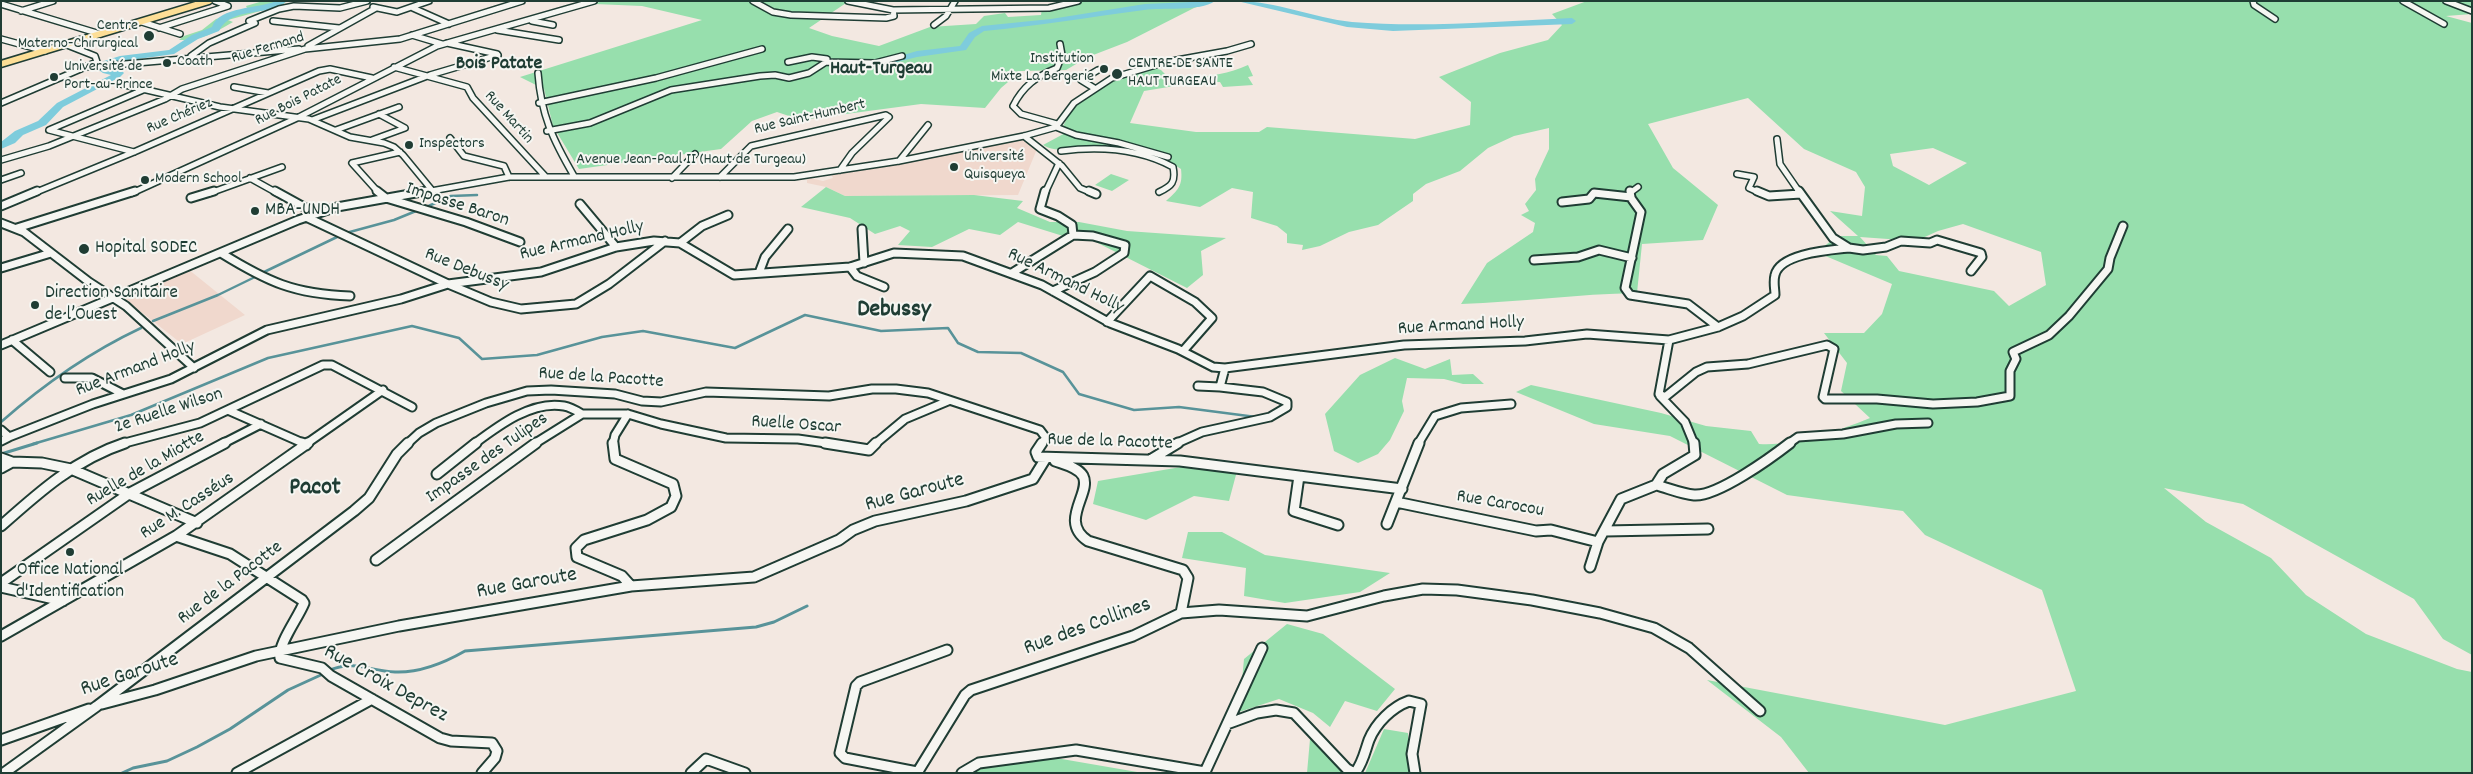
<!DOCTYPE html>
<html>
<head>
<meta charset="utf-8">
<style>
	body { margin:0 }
	#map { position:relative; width:2473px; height:774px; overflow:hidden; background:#f3e8e1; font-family:Dekko,sans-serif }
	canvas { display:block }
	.frame { position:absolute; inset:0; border:2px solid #1f3d34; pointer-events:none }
</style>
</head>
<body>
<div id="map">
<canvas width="2473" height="774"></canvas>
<div class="frame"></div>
</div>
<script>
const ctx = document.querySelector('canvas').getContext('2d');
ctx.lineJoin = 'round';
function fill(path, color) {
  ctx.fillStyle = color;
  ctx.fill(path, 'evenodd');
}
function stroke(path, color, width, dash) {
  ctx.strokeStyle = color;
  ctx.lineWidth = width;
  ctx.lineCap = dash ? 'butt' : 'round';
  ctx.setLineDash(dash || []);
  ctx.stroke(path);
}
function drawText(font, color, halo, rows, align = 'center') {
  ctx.font = font + ' Dekko,sans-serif';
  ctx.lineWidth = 4;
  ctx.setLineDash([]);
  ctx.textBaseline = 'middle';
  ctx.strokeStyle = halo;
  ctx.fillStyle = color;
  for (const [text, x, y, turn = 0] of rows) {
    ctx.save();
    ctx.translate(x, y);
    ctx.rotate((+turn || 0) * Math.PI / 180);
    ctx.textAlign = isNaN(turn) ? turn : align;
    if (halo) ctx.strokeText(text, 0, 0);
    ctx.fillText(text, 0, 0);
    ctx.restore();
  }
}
const built = new Path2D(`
	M1022,139L1037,149L1018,195L845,196L826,187L807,183V179L810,178L823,181L833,178L831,174L908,163Z
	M188,269L245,315L182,344L121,296Z`);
const green = new Path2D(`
	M263,1H287L282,5L228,20L233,22C214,33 201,41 179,40L184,36L202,30L216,19L248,10L246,6Z
	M601,1H849L809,28L832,36L879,46L930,27L976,24L984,16L1005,13L1008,17L1041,15L1042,7L1077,1H1215L1194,8L1127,42L1088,57L1066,70L1021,71L1001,88L985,108L921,104L801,120L777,112L752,121L721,149L579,169L553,126L544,89L520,77L702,20L642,6L595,4Z
	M1587,1H2472V14L2446,16L2472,23V655L2443,639L2414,599L2243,504L2164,488L2206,522L2271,558L2306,595L2366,634L2457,669L2472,672V773H1809L1781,737L1707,680L1945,725L2076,691L2042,590L1925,535L1903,511L1787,495L1670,436L1594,424L1516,392L1531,385L1661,413L1706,426L1751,431L1759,444C1797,446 1835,432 1870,418L1841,391L1847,363L1824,333H1864L1882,314L1892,284L1816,252L1838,236H1858L1830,211L1862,216L1865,187L1856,172L1804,149L1748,98L1648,124L1673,168L1718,205L1703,240L1642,244L1637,293C1578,294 1520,302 1461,304L1487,263L1533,232L1535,223L1521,215L1529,211L1525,204L1536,190L1535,179L1549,149V128L1514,136L1488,148L1460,171L1426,184L1413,194V201L1378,225L1349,232L1320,246L1302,250L1303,245L1287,243V234L1277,226L1251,218L1253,192L1232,188L1200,207L1166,201C1178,190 1183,186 1181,169C1152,150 1118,147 1084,147C1067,147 1058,154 1043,145L1069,131L1062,128L1073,107L1117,76L1151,67L1161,70L1166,75C1196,79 1220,77 1248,65L1253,76L1248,77L1253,85L1223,87L1220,82H1199L1144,91L1130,123L1196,132H1259L1267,127L1415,139L1470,125L1471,102L1439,77L1500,53L1548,40L1562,25L1552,14ZM1933,148L1967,163L1929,185L1893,166L1890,154ZM1963,224L2041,252L2046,285L2009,306L1994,291L1899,271L1887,256L1876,255L1860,237L1916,241L1938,231Z
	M1111,174L1129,180L1112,191L1095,185Z
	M826,187L845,196L974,195L1023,201L1017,208L1050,222H1079L1127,231L1226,238L1201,251L1203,275L1187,288L1082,235L1063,236L1018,222L1000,235L969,229L932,247L898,245L910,231L900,226L875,234L850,218L801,207Z
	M1395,358L1425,369L1450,359L1452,375L1473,374L1484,384H1463L1444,379L1407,378L1402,401L1404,411L1390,440L1378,454L1358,463L1334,451L1325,414L1360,375Z
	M1181,467L1237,471L1229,501L1194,496L1146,520L1093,504L1098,481Z
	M1188,532H1222L1265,555L1390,573L1360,592L1285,603L1244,596L1246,568L1182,558Z
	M1287,624L1323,634L1395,689L1377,711L1345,701L1330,727L1313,713L1279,699L1239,712L1244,659Z
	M1384,729L1408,733L1409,773H1365Z
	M1310,739L1348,773H1307Z
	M1056,758L1143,773H969L977,769Z`);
const streamFar1 = new Path2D(`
	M424,208L451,196L477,195
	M346,233L394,220L416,211
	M262,273L337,237
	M153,321L218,295L257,276
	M1,422C43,385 90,352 141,328
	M33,444L131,415L268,358L412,326L459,338L482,359L537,355L602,337L643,331L735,348L805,315L881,331L948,328L958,343L978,352L1021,353L1063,372L1079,394L1134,410L1179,407L1256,417`);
const stream = new Path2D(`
	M1,454L37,443
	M330,670C356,660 369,671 395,672C420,673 444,663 465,651L756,627L774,622L807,606
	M122,773L133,768L167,761L197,747L230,729L288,690L323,674`);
const river = new Path2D(`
	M276,1H287C268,18 232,5 219,31L198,39L174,54L124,61L107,68L122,71L124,73L120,77L63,107L46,125L23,135L15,143L1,149V142L15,131L38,121L57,103L111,75L103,73L96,68L104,61L120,56L169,50L192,35L212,27C219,6 259,9 276,1Z
	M1215,1C1199,12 1163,7 1144,10C1090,17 1038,26 984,31L975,37L966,50L917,57L885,65L880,62L917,51L960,46L969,33L982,26L1051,19L1145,4Z
	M1237,1C1276,1 1313,18 1352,22C1425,28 1499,21 1572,18L1576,21L1572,24L1393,31L1347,27Z`);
const minorFar2 = new Path2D(`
	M753,1L773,12L791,15L886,18L894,16L893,10
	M848,1L893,10L1049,8L1078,1
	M2253,1L2254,5L2275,19
	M2403,1L2444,24
	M2446,1L2472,11
	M1,4L100,34
	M373,7L397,12L429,1
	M413,8L449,24
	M21,11L53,1
	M273,21L339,28
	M532,21L553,25
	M142,22L180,34
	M934,25L946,16L955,1
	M159,28L228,6L215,1
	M497,30L559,40
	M412,35L442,44
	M1,39L45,51
	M447,43L497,54
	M308,46L376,8
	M191,56L209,43L255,23L249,21L279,9L294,6L340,8L367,1
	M826,62L875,63L902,56
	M90,67L299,49
	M394,67L467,87L473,98L545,176
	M538,73C541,115 553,140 574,176
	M121,84L220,107L309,119L350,137L384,143L394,147L403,155L431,189
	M234,87L268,93
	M1094,88L1081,80L1098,70
	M1,103L97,62L95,56L67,45
	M539,103L656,78L762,49
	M312,120L430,75L498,55
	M1057,124L1021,114L1013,106C1023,86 1037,76 1057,68L1062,55L1060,44
	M1056,127L1076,135L1119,143L1168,157
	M336,130L399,107
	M547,131L590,123L671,90L760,76L775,75L789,78L809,73L826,62L827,59L812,57L788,62
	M1024,136L1062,166L1080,188L1092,193
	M450,138L464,156L504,166L509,177
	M1777,139L1780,164L1800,193
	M372,140L405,128L379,114
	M1061,151C1100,146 1138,148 1173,167C1176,182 1172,186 1159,192
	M134,152L49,130L143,90
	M1,160L49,146L165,99L182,89L305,49L400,39L522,1
	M899,161L928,125
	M840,170L852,153L889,117
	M1737,174L1754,177L1749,188L1760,193
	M720,177L751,146L886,115L889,117
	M250,178L277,193
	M672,178L695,154
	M1,180L21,173
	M34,193L134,152L319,71L330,69L372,78
	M132,193L297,118L437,46L594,1
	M210,193L282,167
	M379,193L352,163L400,152
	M420,193L509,177H794L899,161L1024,136L1056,127L1074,103L1112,78L1166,62L1227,51L1251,44
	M1045,193L1059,163
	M1630,193L1638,187`);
const minorFar1 = new Path2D(`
	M275,191L315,213
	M377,191L386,198L466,222L520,242
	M1045,191L1040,209L1058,216L1072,225L1073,235
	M1089,191L1096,194
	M1630,191L1631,198L1641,212L1625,288L1630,295L1688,304L1718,327
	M1757,191L1769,196L1801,194
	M191,198L214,191
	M1562,202L1589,199L1594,193L1631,197
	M580,204L616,247
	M1,206L37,191
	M306,217L448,284L491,302L521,309L576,304L609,284L665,241
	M1,223L24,232L89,282L126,306L194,368
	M17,228L135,191
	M862,229L864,263
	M680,243L702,226L728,215
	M1849,248L1863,250L1886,247L1901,241L1930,243L1937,240L1981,253L1982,257L1971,271
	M221,253C268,282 294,294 350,296
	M1534,260L1578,257L1599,250L1632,258
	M850,267L857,276L884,287
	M1,268L51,253
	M759,273L765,257L788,229
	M1012,273L1073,235L1093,236L1125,245L1124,253L1095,272L1053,291
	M1107,322L1150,276L1195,302L1212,318L1183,351
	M12,340L50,372
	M1669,340L1659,394L1665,397L1696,372L1707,367L1748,364L1827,345L1834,349L1823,397L1825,399H1877L1933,404L1977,402L2010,396V371L2016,359L2013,352L2049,335L2069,316L2108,269L2110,258L2123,226
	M1,345L298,220L337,207L427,191
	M65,378H92L123,394
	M1198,386L1220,387
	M1660,396L1685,422L1694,444
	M230,411L305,444
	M1,430L9,437L1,441
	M9,437L93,404L171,379L267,330L401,299L448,284L541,272L616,247L654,241L680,243L734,275L850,267L894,253L963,256L1042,285L1110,323L1178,349L1213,367L1225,368L1404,345L1525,341L1587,334L1669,340L1718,327L1743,316L1775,295C1775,289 1773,282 1775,275C1780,253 1831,250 1849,248L1833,238L1799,191
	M121,444L200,423L323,365H332L412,407
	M222,444L261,424
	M306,444L383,390
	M407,444L419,433L436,423L486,403L527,391L551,390L615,394L642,401L661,402L706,392L829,396L872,389H896L928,393L1040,430L1046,438L1041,444
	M474,444C498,426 532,400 564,406C570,407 577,411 582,414
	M534,444L582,414H628L661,424L726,438L798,439L833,444
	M613,444L615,435L628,414
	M875,444L905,419L948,401
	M1175,444L1202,432L1270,417L1287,407V402L1263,392L1220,387L1225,368
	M1418,444L1435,416L1461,408L1511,404
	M1788,444L1798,437L1843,434L1896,424L1928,423`);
const minor = new Path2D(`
	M302,443L306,445
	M613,443L615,459L673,484L676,496L671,507L647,520L584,540L576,548L577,557L622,576L631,586
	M825,443L869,450L876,443
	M1042,443L1036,452L1038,457L1180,461L1402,489
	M1,458L12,462L42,463L71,469L197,523
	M1150,460L1178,443
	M1055,461C1063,464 1078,467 1083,476C1092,493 1058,521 1088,541L1183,570L1188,578L1181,613
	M1,468L12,462
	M437,474L476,443
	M1299,476L1294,511L1338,525
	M1656,485C1668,488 1682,494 1694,495C1717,497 1772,457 1790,443
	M1396,502L1536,531L1551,530L1598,542
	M1387,524L1419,443
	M1,526C39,492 76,459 125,443
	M1605,531L1708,529
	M176,536L230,554L302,600L304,603C298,618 278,644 280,658L322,668L331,676L440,738L451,741L492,743L497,751L495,758L482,773
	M376,560L536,443
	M1590,567L1598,542L1621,499L1656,485L1663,474L1695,455L1694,443
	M1,583L130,493L225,443
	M1,587L63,601
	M1,636L176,536L308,443
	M102,704L155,690L256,656L399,626L631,586L754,577L839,540L853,530L875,521L966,501L1033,479L1046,458
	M1227,724L1257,713L1276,710L1294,713L1347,769L1354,773
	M1,740L89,709
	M917,772L845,758L840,753L856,686L860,682L947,650
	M4,773L97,706L354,511L369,498L397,454L408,443
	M237,773L372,699
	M691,773L706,759L745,773
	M917,773L965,695L971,690L1133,636L1181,613L1219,610L1307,616L1384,596L1423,589L1457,590L1532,600L1600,613L1654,628L1689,648L1760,711
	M962,773L979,763L1076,750L1205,772L1262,648
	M1355,773C1363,763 1365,751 1369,740C1376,723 1392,707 1409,701L1421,704L1412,754L1415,773`);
const major = new Path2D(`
	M1,64L209,1`);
const markers = [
	[149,36,6,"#1f3d34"],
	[167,63,5,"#1f3d34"],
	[1104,69,5,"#1f3d34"],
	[1117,74,6,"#1f3d34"],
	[54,77,5,"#1f3d34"],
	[409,145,5,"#1f3d34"],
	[954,167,5,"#1f3d34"],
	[145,180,5,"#1f3d34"],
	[255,211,5,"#1f3d34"],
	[84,249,6,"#1f3d34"],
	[35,305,5,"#1f3d34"],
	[70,552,5,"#1f3d34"]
];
const farPoinames = [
	["Centre",138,27,"right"],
	["Materno-Chirurgical",138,45,"right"],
	["Institution",1094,60,"right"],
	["Mixte La Bergerie",1094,78,"right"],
	["Coath",177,63],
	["CENTRE DE SANTE",1128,65],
	["HAUT TURGEAU",1128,83],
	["Université de",64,68],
	["Port-au-Prince",64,86],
	["Inspectors",419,145],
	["Université",964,158],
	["Quisqueya",964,176],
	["Modern School",155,180]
];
const farStreetnames = [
	["Rue Fernand",268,49,-17],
	["Rue Bois Patate",299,101,-27],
	["Rue Chériez",180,117,-23],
	["Rue Martin",508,118,48],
	["Rue Saint-Humbert",810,118,-13],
	["Avenue Jean-Paul II (Haut de Turgeau)",691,161]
];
const streetNames = [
	["Impasse Baron",457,206,18],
	["Rue Armand Holly",582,242,-13],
	["Rue Debussy",466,271,22],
	["Rue Armand Holly",1065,282,26],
	["Rue Armand Holly",1461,327,-3],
	["Rue Armand Holly",136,370,-21],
	["Rue de la Pacotte",601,379,4],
	["2e Ruelle Wilson",169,412,-18],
	["Ruelle Oscar",796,426,4],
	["Rue de la Pacotte",1110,443,2],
	["Impasse des Tulipes",488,459,-35],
	["Ruelle de la Miotte",146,470,-30],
	["Rue Carocou",1500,505,10],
	["Rue M. Casséus",188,507,-33],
	["Rue de la Pacotte",231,584,-37]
];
const poiNames = [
	["MBA-UNDH",265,211],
	["Hopital SODEC",95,249],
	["Direction Sanitaire",45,294],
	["de l’Ouest",45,316],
	["Office National",70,571,"center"],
	["d'Identification",70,593,"center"]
];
const farDistrictnames = [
	["Bois Patate",499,65],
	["Haut-Turgeau",881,70]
];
const nearStreetnames = [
	["Rue Garoute",915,494,-15],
	["Rue Garoute",527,585,-10],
	["Rue des Collines",1088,628,-20],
	["Rue Garoute",130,676,-18],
	["Rue Croix Deprez",385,685,29]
];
const districtNames = [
	["Debussy",894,312],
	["Pacot",315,490]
];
fill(built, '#f0d8cd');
fill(green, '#97dfad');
stroke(streamFar1, '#589399', 2.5);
stroke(stream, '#589399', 3);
fill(river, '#7eccdc');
stroke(minorFar2, '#1f3d34', 8);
stroke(minorFar1, '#1f3d34', 11);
stroke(minor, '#1f3d34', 13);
stroke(major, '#1f3d34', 9);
stroke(minorFar2, '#f6f6f2', 5);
stroke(minorFar1, '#f6f6f2', 7);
stroke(minor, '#f6f6f2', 9);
stroke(major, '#fdde96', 6);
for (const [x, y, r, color] of markers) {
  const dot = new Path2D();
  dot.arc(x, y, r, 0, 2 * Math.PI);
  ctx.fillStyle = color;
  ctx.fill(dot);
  stroke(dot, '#f6f6f2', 2);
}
drawText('16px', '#1f3d34', '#f6f6f2', farPoinames, 'left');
drawText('16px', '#1f3d34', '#f6f6f2', farStreetnames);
drawText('19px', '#1f3d34', '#f6f6f2', streetNames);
drawText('19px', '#1f3d34', '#f6f6f2', poiNames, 'left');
drawText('bold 20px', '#1f3d34', '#f6f6f2', farDistrictnames);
drawText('22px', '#1f3d34', '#f6f6f2', nearStreetnames);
drawText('bold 24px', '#1f3d34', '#f6f6f2', districtNames);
</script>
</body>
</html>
